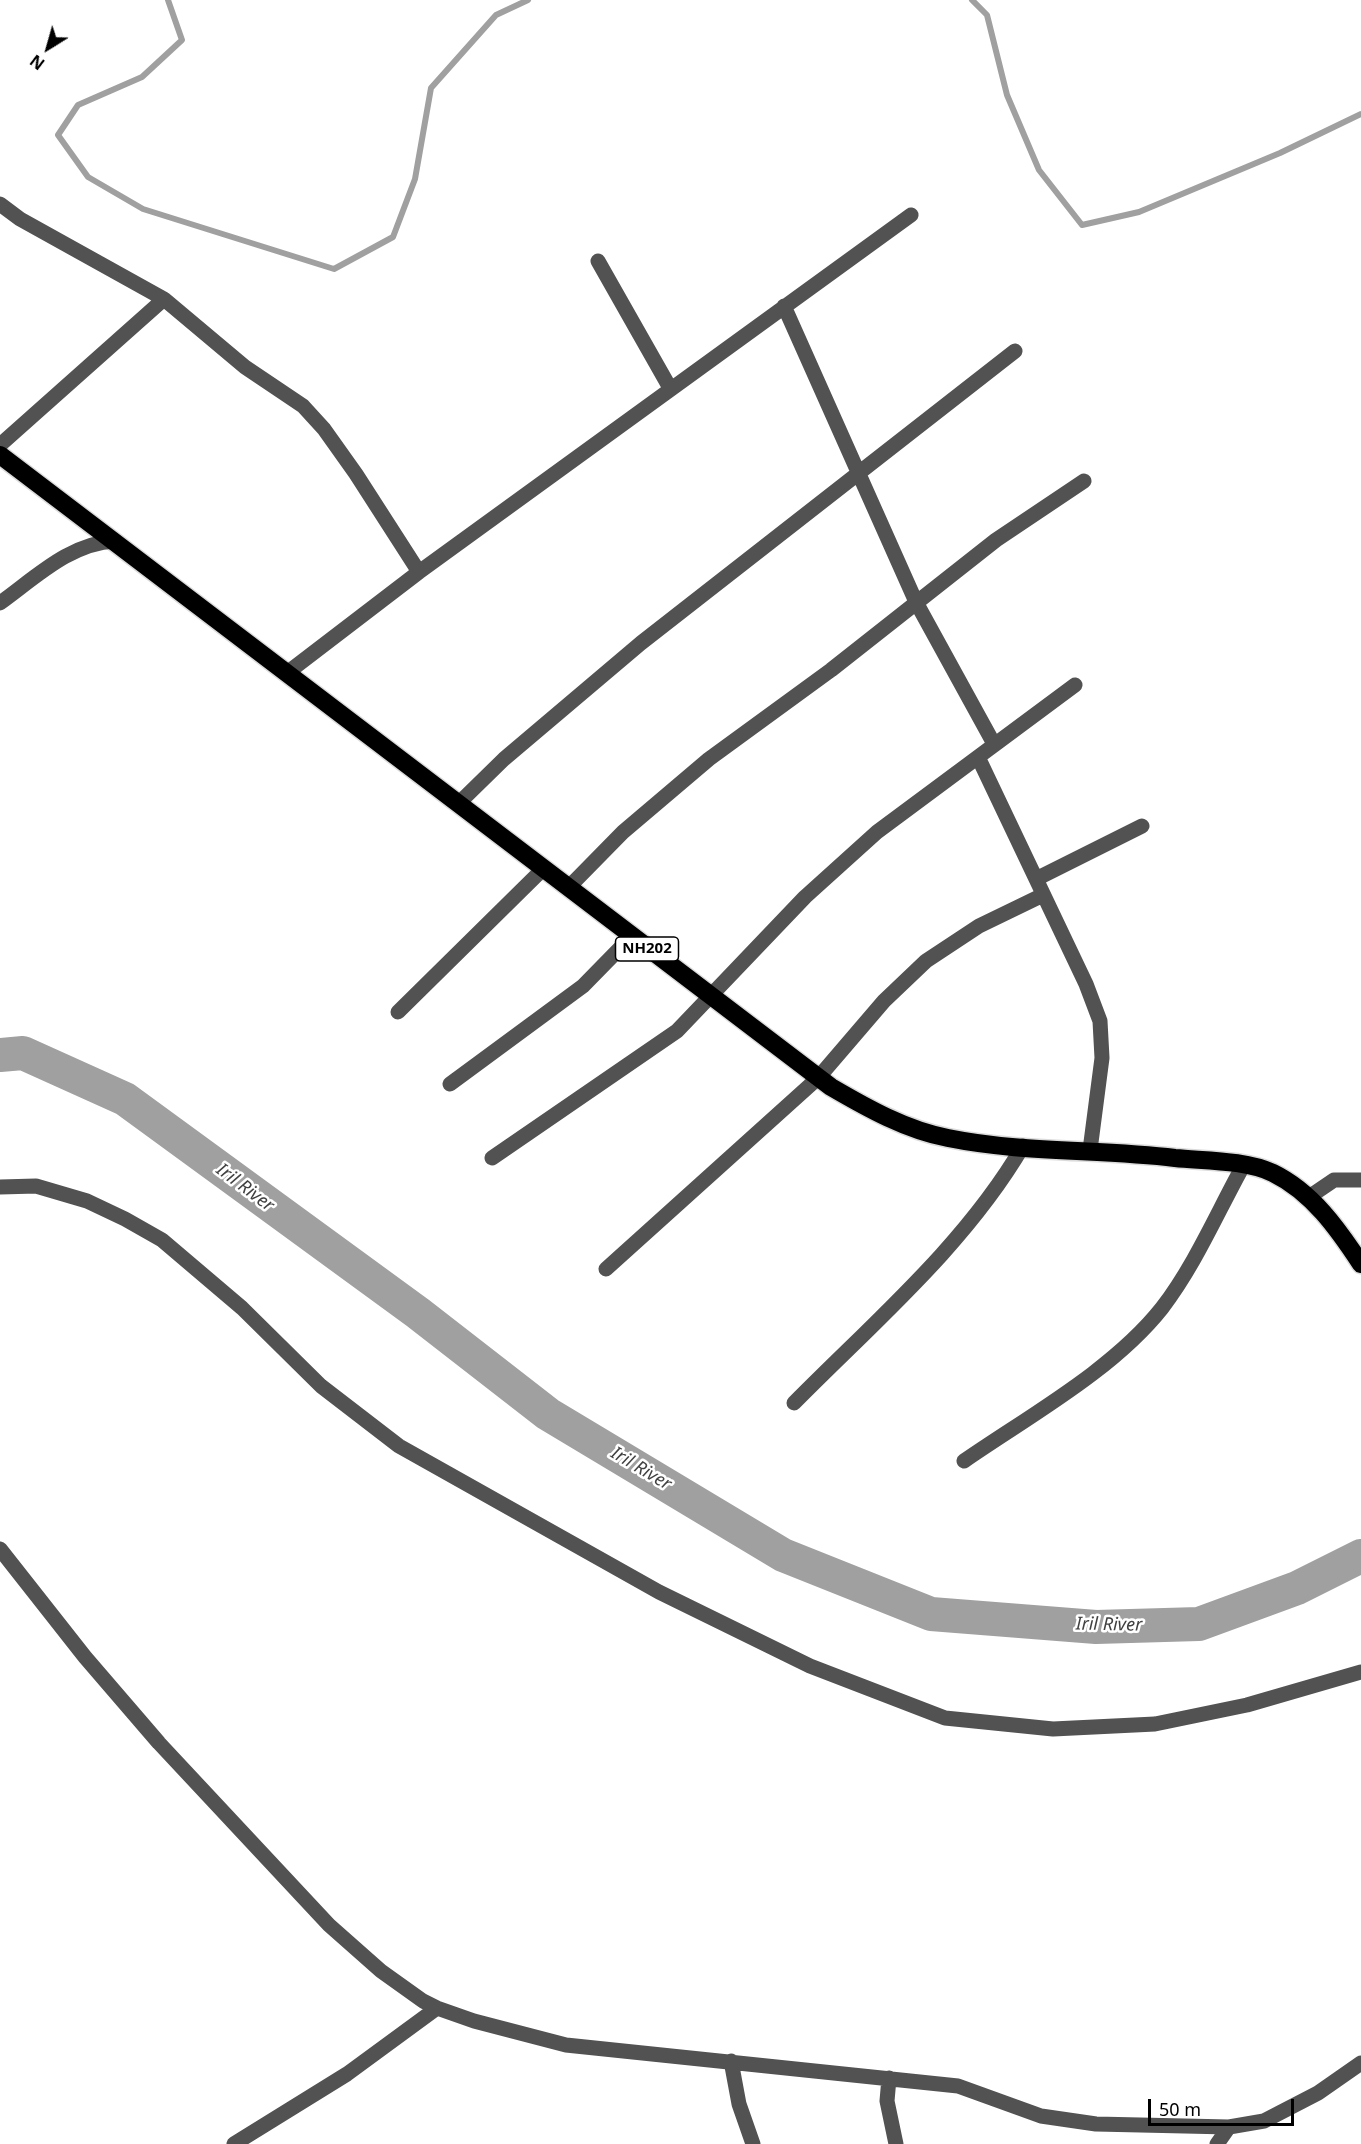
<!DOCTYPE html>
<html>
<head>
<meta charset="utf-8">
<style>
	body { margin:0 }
	#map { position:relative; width:1361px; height:2144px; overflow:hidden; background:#fff; font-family:"Noto Sans",sans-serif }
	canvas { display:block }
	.north { position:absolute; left:18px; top:18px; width:60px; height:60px; -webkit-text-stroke:4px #fff; paint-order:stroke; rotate:217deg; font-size:16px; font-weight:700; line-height:24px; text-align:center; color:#000 }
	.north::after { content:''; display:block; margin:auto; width:21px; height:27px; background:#000; clip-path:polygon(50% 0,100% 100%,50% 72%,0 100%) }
	.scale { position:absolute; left:1148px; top:2099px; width:146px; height:27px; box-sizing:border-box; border:3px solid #000; border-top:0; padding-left:8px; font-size:18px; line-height:21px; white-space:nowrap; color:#000; -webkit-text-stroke:4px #fff; paint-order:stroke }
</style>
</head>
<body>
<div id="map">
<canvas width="1361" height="2144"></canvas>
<div class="north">N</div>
<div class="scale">50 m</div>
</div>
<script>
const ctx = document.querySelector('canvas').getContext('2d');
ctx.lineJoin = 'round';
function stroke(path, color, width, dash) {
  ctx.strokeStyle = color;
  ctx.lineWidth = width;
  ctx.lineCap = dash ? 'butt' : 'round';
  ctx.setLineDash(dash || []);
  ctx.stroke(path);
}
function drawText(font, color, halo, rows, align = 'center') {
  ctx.font = font + ' "Noto Sans",sans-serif';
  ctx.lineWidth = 5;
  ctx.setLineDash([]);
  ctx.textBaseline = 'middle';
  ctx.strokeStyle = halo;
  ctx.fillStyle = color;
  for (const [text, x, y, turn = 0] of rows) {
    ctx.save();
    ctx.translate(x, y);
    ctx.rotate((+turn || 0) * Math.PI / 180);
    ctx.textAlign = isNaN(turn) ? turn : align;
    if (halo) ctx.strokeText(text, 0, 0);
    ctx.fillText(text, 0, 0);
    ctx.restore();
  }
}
const stream = new Path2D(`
	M168,0L182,40L142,77L78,105L58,135L88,177L143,209L334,269L393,237L415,179L431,88L496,15L528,0
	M972,0L987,15L1007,95L1039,170L1082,225L1139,212L1280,153L1361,114`);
const river = new Path2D(`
	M0,1055L23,1053L125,1099L418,1313L548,1414L783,1555L931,1614L1096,1627L1199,1624L1297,1588L1361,1556`);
const minor = new Path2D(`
	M0,204L20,219L164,299L245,367L303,406L324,429L356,474L419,572
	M598,261L670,388
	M784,306L916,602L994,744
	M0,445L164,299
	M0,603C35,578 70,543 115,541
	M287,673L419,572L911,215
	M978,757L1086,984L1100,1021L1102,1058L1090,1150
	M458,804L504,759L641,643L1015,351
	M1036,879L1142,826
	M568,888L623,832L709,759L831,670L996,540L1084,481
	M398,1012L543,869
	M450,1084L583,986L631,937
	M492,1158L677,1031L805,897L877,832L1075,685
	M0,1187L36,1186L87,1201L125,1219L162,1240L242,1308L321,1386L399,1446L659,1592L810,1666L945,1718L1053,1729L1155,1724L1247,1705L1361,1672
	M1309,1197L1334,1180H1361
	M606,1269L818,1078L884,1001L926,961L979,926L1043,895
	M794,1403C874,1322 965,1245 1023,1146
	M964,1461C1029,1416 1113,1370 1162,1308C1195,1265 1217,1213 1243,1166
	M0,1549L85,1657L159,1743L329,1925L381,1971L423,2001L437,2008L474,2021L566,2045L958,2086L1041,2116L1096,2124L1229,2127L1264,2121L1318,2093L1361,2063
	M731,2061L739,2104L753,2144
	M889,2078L887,2101L896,2144
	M234,2144L347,2074L437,2008
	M1217,2144L1229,2127`);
const highway = new Path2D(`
	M0,455L831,1087C867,1108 906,1130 948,1138C1022,1153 1100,1149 1175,1158C1206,1161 1245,1160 1273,1173C1312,1192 1338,1229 1361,1264`);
const shields = [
	[647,949,63]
];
const shieldNames = [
	["NH202",647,949]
];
const waterNames = [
	["Iril River",245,1188,37],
	["Iril River",641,1469,31],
	["Iril River",1109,1625,1]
];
stroke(stream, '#a0a0a0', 6);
stroke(river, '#a0a0a0', 34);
stroke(highway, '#dbdbdb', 21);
stroke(minor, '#525252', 15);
stroke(highway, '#000', 18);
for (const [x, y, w] of shields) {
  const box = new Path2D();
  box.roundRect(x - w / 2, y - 12, w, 24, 4.5);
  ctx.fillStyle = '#fff';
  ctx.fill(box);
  stroke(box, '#000', 1.5);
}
drawText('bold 15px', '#000', null, shieldNames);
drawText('italic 18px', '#414141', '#fff', waterNames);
</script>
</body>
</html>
